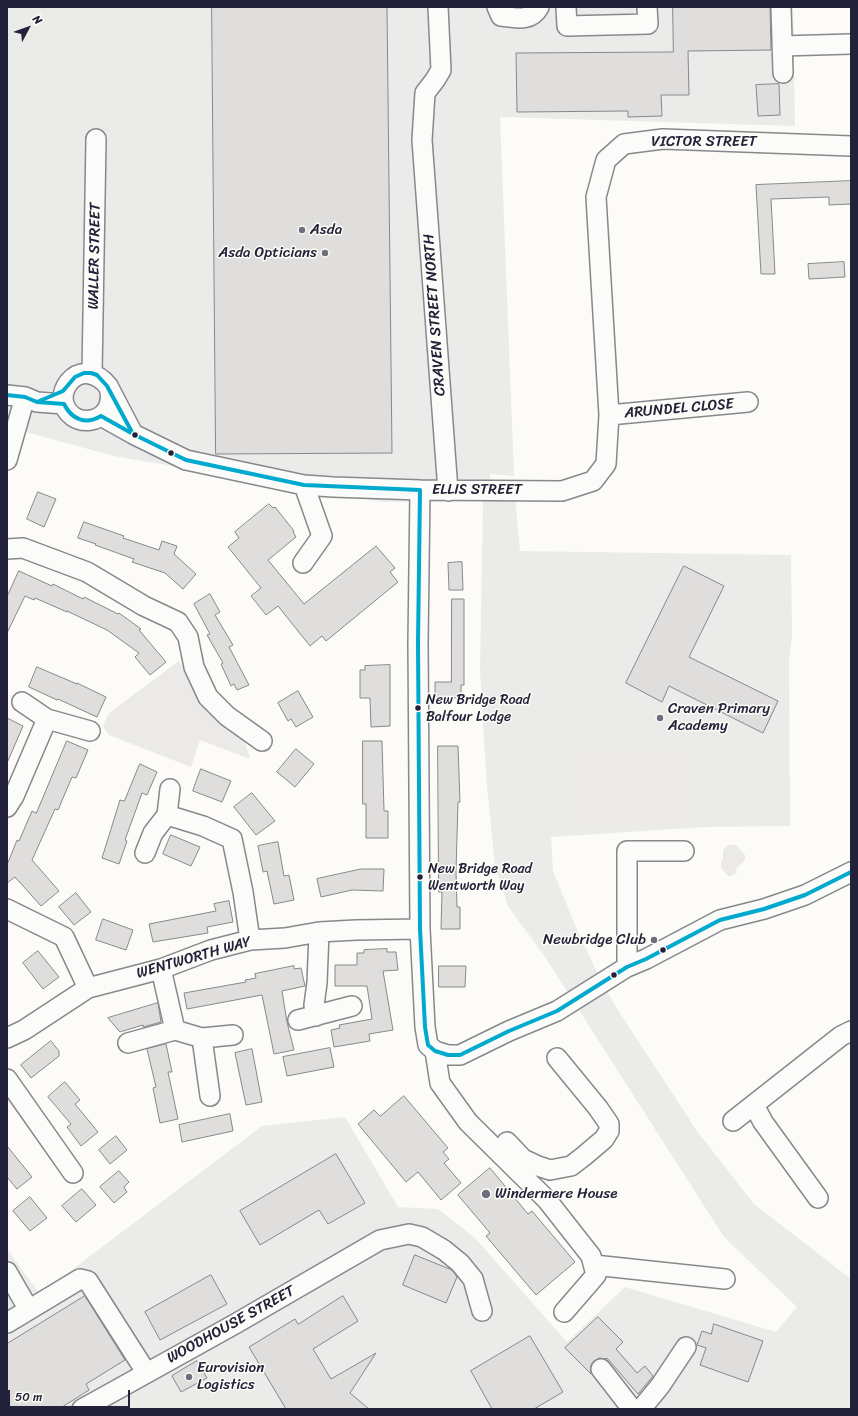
<!DOCTYPE html>
<html>
<head>
<meta charset="utf-8">
<style>
	body { margin:0 }
	#map { position:relative; width:858px; height:1416px; overflow:hidden; background:#fcfbf8; font-family:Sriracha,sans-serif }
	canvas { display:block }
	.frame { position:absolute; inset:0; border:8px solid #22223b; pointer-events:none }
	.north { position:absolute; left:8px; top:8px; width:40px; height:40px; -webkit-text-stroke:3px #fdfcf7; paint-order:stroke; rotate:49deg; font-size:11px; font-weight:700; line-height:16px; text-align:center; color:#22223b }
	.north::after { content:''; display:block; margin:auto; width:14px; height:18px; background:#22223b; clip-path:polygon(50% 0,100% 100%,50% 72%,0 100%) }
	.scale { position:absolute; left:8px; top:1390px; width:122px; height:18px; box-sizing:border-box; border:2px solid #22223b; border-top:0; padding-left:5px; font-size:12px; line-height:14px; white-space:nowrap; color:#22223b; -webkit-text-stroke:3px #fdfcf7; paint-order:stroke }
</style>
</head>
<body>
<div id="map">
<canvas width="858" height="1416"></canvas>
<div class="frame"></div>
<div class="north">N</div>
<div class="scale">50 m</div>
</div>
<script>
const ctx = document.querySelector('canvas').getContext('2d');
ctx.lineJoin = 'round';
function fill(path, color) {
  ctx.fillStyle = color;
  ctx.fill(path, 'evenodd');
}
function stroke(path, color, width, dash) {
  ctx.strokeStyle = color;
  ctx.lineWidth = width;
  ctx.lineCap = dash ? 'butt' : 'round';
  ctx.setLineDash(dash || []);
  ctx.stroke(path);
}
function drawText(font, color, halo, rows, align = 'center') {
  ctx.font = font + ' Sriracha,sans-serif';
  ctx.lineWidth = 3;
  ctx.setLineDash([]);
  ctx.textBaseline = 'middle';
  ctx.strokeStyle = halo;
  ctx.fillStyle = color;
  for (const [text, x, y, turn = 0] of rows) {
    ctx.save();
    ctx.translate(x, y);
    ctx.rotate((+turn || 0) * Math.PI / 180);
    ctx.textAlign = isNaN(turn) ? turn : align;
    if (halo) ctx.strokeText(text, 0, 0);
    ctx.fillText(text, 0, 0);
    ctx.restore();
  }
}
const built = new Path2D(`
	M7,7H793L795,126L500,117L514,476L490,474L491,500L515,498L520,551L791,555L792,637L789,659L790,826L705,827L551,837L553,871L575,925L596,970L614,1004L697,1131L754,1204L851,1279V1409H7V1249L40,1294L262,1126L345,1117L398,1207L438,1209L475,1238L567,1342L625,1287L776,1332L797,1307L724,1237L545,957L508,906L495,866L487,787L480,672L483,501L383,502L114,456L7,427Z`);
const green = new Path2D(`
	M179,661L198,697L242,732L250,759L200,740L191,767L109,735L103,726L109,713Z
	M604,743H619V749H625V746L637,745V750L697,748L698,780H702L703,792H699L700,824L563,827L560,750H581V745L596,744V749L604,748Z
	M729,845H736L745,855V860L736,869L737,873L729,877L721,868V862L723,860V850Z`);
const building = new Path2D(`
	M212,7H387L392,453L216,454Z
	M673,7H770L771,50L688,51L689,95H661L662,116L628,117V111L517,112L516,53L673,52Z
	M779,84L780,115L758,116L756,85Z
	M851,181V204L829,205V197L771,199L775,274H761L756,185Z
	M844,262L845,277L809,279L808,264Z
	M38,492L56,499L44,527L27,519Z
	M269,504L273,508L275,507L294,531L293,532L296,537L268,560L304,604L376,546L395,568L390,572L398,582L326,641L322,636L310,646L278,606L266,615L251,596L261,588L228,547L239,538L235,532Z
	M84,522L124,536L123,538L159,550L162,541L177,546L174,554L196,574L183,589L165,573L132,562L134,559L95,545L96,544L78,538Z
	M462,562L463,590H449L448,563Z
	M684,566L724,586L689,657L778,701L763,733L669,686L662,702L626,683Z
	M19,571L52,586L53,584L83,599L84,597L118,614L119,613L141,629L139,630L166,662L150,675L135,657L139,653L107,630L67,611V612L35,598L34,600L25,596L7,633V597Z
	M210,594L220,612L215,615L233,645L229,647L249,685L237,690L234,684L231,686L221,664L223,663L207,635L210,634L194,604Z
	M452,599H464V685H461V698L435,697V682H451Z
	M390,665V726L371,727L370,698H360V670H365V666Z
	M37,667L77,684V683L106,697L97,717L58,699L57,700L29,687Z
	M298,691L313,717L296,727L291,719L288,721L278,703Z
	M7,718L23,726L7,763Z
	M67,741L88,750L76,778L72,777L58,810L55,809L32,860L59,891L41,906L15,877L7,883V865L17,840L19,841L32,811L36,813Z
	M363,741H382L384,811H388V838H366V804H363Z
	M438,746H458L460,802H458L456,871L457,907H460V929H441L442,892H439Z
	M296,749L314,764L295,787L277,772Z
	M140,764L157,772L147,795L142,793L125,840L127,841L119,864L102,858L120,800L124,801Z
	M201,769L231,781L222,802L193,791Z
	M252,793L275,821L256,835L234,807Z
	M171,835L200,847L191,866L163,854Z
	M278,842L284,876L289,875L294,900L274,904L267,871L263,872L258,846Z
	M361,869H384L383,891L352,890L321,897L317,879Z
	M76,893L91,912L74,925L59,907Z
	M229,901L233,922L207,927L208,933L153,942L149,924L216,911L214,904Z
	M103,919L133,930L126,950L96,940Z
	M387,949V952H396L398,970L383,971L393,1030L369,1034L370,1041L334,1047L331,1030L340,1028L339,1025L372,1019L367,986H335V965H357V953H364V950Z
	M38,951L59,977L43,989L23,963Z
	M294,966V969L301,968L305,986L282,991L287,1022L294,1050L274,1054L262,995L187,1009L184,993L246,982L245,980L256,978L255,974Z
	M439,966H466L465,987H439Z
	M158,1003L161,1022L143,1027V1025L120,1032L108,1018Z
	M51,1041L59,1051V1056L31,1078L21,1065Z
	M166,1044L172,1072H168L178,1119L160,1123L153,1088L156,1087L147,1049Z
	M330,1048L334,1067L287,1076L283,1057Z
	M252,1049L262,1102L246,1105L235,1053Z
	M65,1082L80,1100L75,1104L98,1132L81,1146L67,1127L71,1124L48,1097Z
	M404,1096L448,1148L443,1152L449,1159L444,1163L461,1183L441,1200L418,1172L406,1182L358,1124L374,1110L380,1116Z
	M230,1114L233,1131L182,1142L179,1125Z
	M116,1136L127,1150L110,1164L99,1150Z
	M7,1146L32,1177L17,1189L7,1177Z
	M336,1154L365,1203L328,1224L319,1210L260,1245L240,1211Z
	M490,1168L528,1214L532,1211L575,1262L536,1295L486,1236L490,1233L458,1195Z
	M119,1171L129,1182L124,1187L127,1192L114,1203L100,1187Z
	M82,1189L96,1205L76,1222L62,1206Z
	M30,1197L47,1218L30,1231L13,1211Z
	M415,1255L452,1270L457,1277L446,1303L403,1285Z
	M211,1275L227,1304L160,1340L145,1312Z
	M85,1296L125,1360L86,1384L89,1390L59,1409H7V1344Z
	M343,1296L358,1321L313,1349L331,1379L376,1353L350,1393L369,1409H286L249,1347L295,1319L298,1324Z
	M598,1317L623,1342L616,1349L637,1373L645,1366L653,1376L638,1394L607,1358L606,1359L599,1358L594,1361L591,1365V1374L565,1348Z
	M714,1324L763,1341L748,1382L700,1365L706,1348L697,1345L702,1331L711,1334Z
	M530,1336L563,1392L534,1409H492L471,1371Z
	M197,1361L207,1378L181,1392L172,1376Z`);
const minor = new Path2D(`
	M438,7L441,70L435,80L425,93L422,140L448,491
	M497,7L501,16C516,18 531,22 539,7
	M566,7L567,26L648,24L647,7
	M781,7L783,73
	M782,46L851,44
	M92,374L96,139
	M110,392C115,426 67,431 63,399C63,393 65,387 69,382C81,368 98,373 108,386L133,434
	M7,395L25,397L37,402L64,404
	M609,415L748,402
	M101,416L133,434L186,460L304,485L333,487L420,490L562,491L593,481L606,464L609,415L596,197L606,160L624,144L663,139L851,146
	M7,460L25,397
	M420,490L418,643L420,929L425,1027L428,1045L435,1051L448,1055H460L509,1031L557,1011L627,967L646,959L720,920L764,909L805,895L851,872
	M7,549L23,548L87,572L144,606L178,622L188,637L194,667L208,697L227,716L262,741
	M303,563L322,536L304,485
	M22,702L47,719L90,731
	M7,807L14,796L47,719
	M167,815L203,826L232,839L243,892L250,940
	M145,853L153,833L167,815L170,789
	M7,909L64,937L88,988
	M627,967V851H684
	M316,1016L314,1005L317,983L319,932
	M298,1020L352,1006
	M175,1030L202,1038L233,1035
	M7,1038L24,1030L88,988L161,969L211,950L250,940L285,938L319,932L356,930L420,929
	M202,1038L210,1096
	M128,1043L175,1030L161,969
	M435,1051L440,1083L468,1122L547,1200L591,1256L596,1275L564,1312
	M7,1079L73,1173
	M754,1105L763,1122L818,1198
	M733,1121L841,1036L851,1031
	M507,1142L523,1159L538,1166L550,1170L571,1166L584,1156L604,1139L609,1131V1124L598,1108L557,1058
	M594,1265L725,1279
	M7,1272L29,1310
	M7,1323L80,1279L88,1281L146,1372
	M601,1369L632,1409
	M82,1409L235,1324L380,1240L409,1234L422,1237L444,1250L460,1263L473,1279L482,1311
	M641,1409L660,1386L686,1347`);
const bus1 = new Path2D(`
	M7,395L25,397L37,402L64,404C72,420 86,425 101,416L133,434L186,460L304,485L420,490L418,643L420,929L425,1027L428,1045L435,1051L448,1055H460L509,1031L557,1011L627,967L646,959L720,920L764,909L805,895L851,872
	M37,402L63,391L75,377L84,373H91L97,375L107,386L133,434`);
const markers = [
	[302,230,4,"#6e6e7d"],
	[325,253,4,"#6e6e7d"],
	[135,435,3.5,"#22223b"],
	[171,453,3.5,"#22223b"],
	[418,708,3.5,"#22223b"],
	[660,718,4,"#6e6e7d"],
	[420,877,3.5,"#22223b"],
	[654,940,4,"#6e6e7d"],
	[663,950,3.5,"#22223b"],
	[614,975,3.5,"#22223b"],
	[486,1194,5,"#6e6e7d"],
	[189,1377,4,"#6e6e7d"]
];
const busNames = [
	["New Bridge Road",426,700],
	["Balfour Lodge",426,717],
	["New Bridge Road",428,869],
	["Wentworth Way",428,886]
];
const streetNames = [
	["VICTOR STREET",704,142],
	["WALLER STREET",95,256,-89],
	["CRAVEN STREET NORTH",435,315,-94],
	["ARUNDEL CLOSE",679,409,-5],
	["ELLIS STREET",477,490],
	["WENTWORTH WAY",194,958,-16],
	["WOODHOUSE STREET",231,1325,-29]
];
const poiNames = [
	["Asda",310,230],
	["Asda Opticians",317,253,"right"],
	["Craven Primary",668,709],
	["Academy",668,726],
	["Newbridge Club",646,940,"right"],
	["Windermere House",495,1194],
	["Eurovision",197,1368],
	["Logistics",197,1385]
];
fill(built, '#ebebe9');
fill(green, '#ebeae8');
fill(building, '#dfdedd');
stroke(building, '#88888c', 1);
stroke(minor, '#88888c', 22);
stroke(minor, '#fbfbf9', 19);
stroke(bus1, '#00a9ce', 4);
for (const [x, y, r, color] of markers) {
  const dot = new Path2D();
  dot.arc(x, y, r, 0, 2 * Math.PI);
  ctx.fillStyle = color;
  ctx.fill(dot);
  stroke(dot, '#fdfcf7', 1.5);
}
drawText('14px', '#22223b', '#fdfcf7', busNames, 'left');
drawText('15px', '#22223b', '#fdfcf7', streetNames);
drawText('15px', '#22223b', '#fdfcf7', poiNames, 'left');
</script>
</body>
</html>
